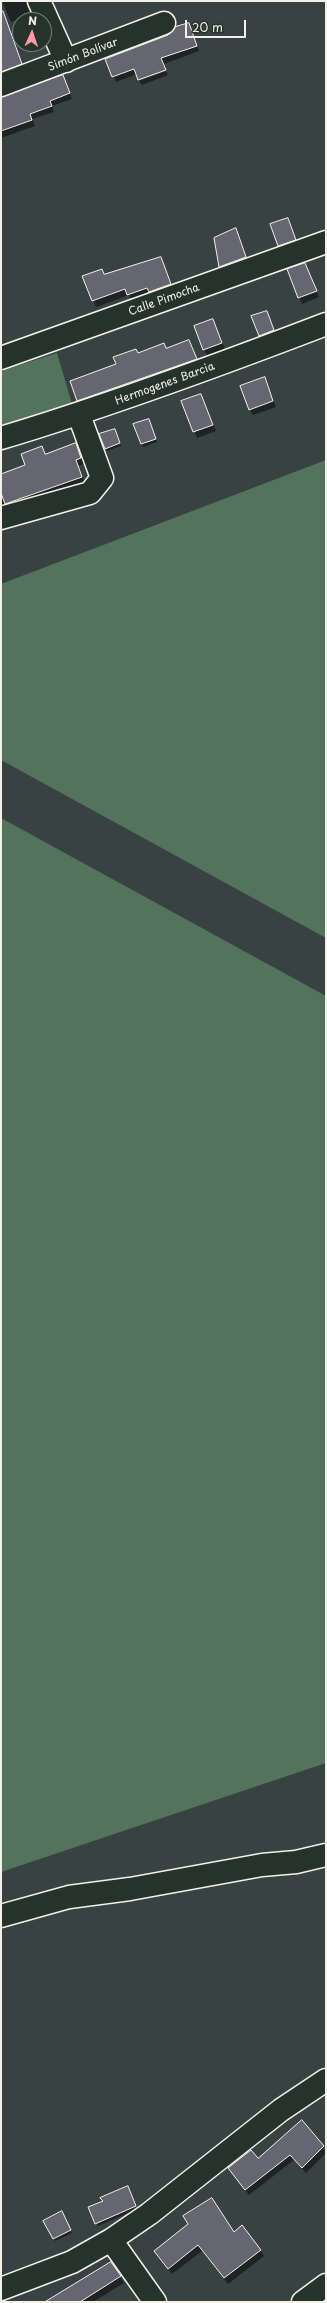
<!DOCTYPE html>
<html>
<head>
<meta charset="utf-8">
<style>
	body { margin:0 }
	#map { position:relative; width:327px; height:2303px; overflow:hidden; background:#394242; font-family:"Playpen Sans",sans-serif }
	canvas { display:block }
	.frame { position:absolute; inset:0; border:2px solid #f4f1e8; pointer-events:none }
	.north { position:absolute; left:12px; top:12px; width:40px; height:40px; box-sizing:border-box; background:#26332d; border:1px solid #787f78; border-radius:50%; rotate:3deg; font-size:11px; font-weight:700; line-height:16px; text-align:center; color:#f4f1e8 }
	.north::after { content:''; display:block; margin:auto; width:14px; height:18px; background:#ff9aa2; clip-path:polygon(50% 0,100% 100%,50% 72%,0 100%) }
	.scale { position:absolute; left:185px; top:20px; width:61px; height:18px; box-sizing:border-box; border:2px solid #f4f1e8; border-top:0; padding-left:5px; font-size:12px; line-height:14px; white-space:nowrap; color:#f4f1e8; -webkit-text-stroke:3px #26332d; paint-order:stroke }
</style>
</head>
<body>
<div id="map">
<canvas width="327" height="2303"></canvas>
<div class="frame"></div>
<div class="north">N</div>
<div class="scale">20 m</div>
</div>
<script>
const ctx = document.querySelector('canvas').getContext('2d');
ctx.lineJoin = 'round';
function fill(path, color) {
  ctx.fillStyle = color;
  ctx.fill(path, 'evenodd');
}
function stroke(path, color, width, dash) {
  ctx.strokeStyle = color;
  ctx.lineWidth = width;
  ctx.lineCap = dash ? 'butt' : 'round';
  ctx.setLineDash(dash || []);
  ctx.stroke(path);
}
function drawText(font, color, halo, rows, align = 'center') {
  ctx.font = font + ' "Playpen Sans",sans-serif';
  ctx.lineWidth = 3;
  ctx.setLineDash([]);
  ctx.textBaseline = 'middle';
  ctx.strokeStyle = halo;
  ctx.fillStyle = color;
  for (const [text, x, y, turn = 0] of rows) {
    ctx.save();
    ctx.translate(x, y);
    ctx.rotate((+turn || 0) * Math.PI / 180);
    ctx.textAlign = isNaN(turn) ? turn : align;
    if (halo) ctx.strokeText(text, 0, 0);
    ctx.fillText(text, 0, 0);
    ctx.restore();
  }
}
const green = new Path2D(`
	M57,353L72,404L1,426V371Z
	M326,460V938L1,760V584Z
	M1,818L326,996V1763L1,1872Z`);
const shadow = new Path2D(`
	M2,1H32L29,6L32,15L11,22Z
	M188,24L199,51L164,64L166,69L137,74L116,82L107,59L169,36Z
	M8,26L25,70L1,79V29Z
	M166,71L168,75L142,85L139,81Z
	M65,81L72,99L52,106L54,112L32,119L35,126L1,138V101Z
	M290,225L298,246L282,251L279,246Z
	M236,229L248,263L224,272L220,266Z
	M161,258L174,290L132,300L129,295L96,307L84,276L105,275Z
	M288,270H308L319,297L302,304Z
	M268,315L275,333L261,339L259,336Z
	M213,320L225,349L207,356L195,327Z
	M189,341L199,365L81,406L78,400L117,364L138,354L166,349Z
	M264,378L276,407L253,415L249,409Z
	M201,395L216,431L197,438L183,402Z
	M150,423L157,442L143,447L134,425Z
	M116,433L121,446L107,451L106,449Z
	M75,444L84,464L78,466L85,483L27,504L1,510V476L26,465L42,447L46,455Z
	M302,2121L326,2153L306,2173L294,2160L249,2195L229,2168L257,2160Z
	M129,2190L137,2209L98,2226L90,2207Z
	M61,2213L72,2233L55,2241L45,2221Z
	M234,2233L260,2250L264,2256L228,2284L202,2251L172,2274L155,2251Z
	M111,2263L124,2283L93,2302H47Z`);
const building = new Path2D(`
	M1,11H3L22,64L1,72Z
	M189,23L197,46L161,58L166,70L138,80L134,69L112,77L105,59L168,35L175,27Z
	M63,75L70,93L50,101L52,106L30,114L32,120L1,131V97Z
	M288,218L296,240L278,246L270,224Z
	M236,228L246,257L219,267L214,238Z
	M161,257L171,284L149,292L147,288L127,295L125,289L92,301L82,276L102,269L104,274Z
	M305,263L317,291L298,298L287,269Z
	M267,311L274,330L259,336L251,316Z
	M213,319L222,343L203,350L194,326Z
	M189,340L197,359L77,401L70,381L116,364L113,357L136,349L138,353L164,343L166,348Z
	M265,377L273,401L249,410L240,386Z
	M201,394L213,425L193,432L181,401Z
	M149,419L156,439L141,444L133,424Z
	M115,429L120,443L105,449L99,434Z
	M76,443L81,458L76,460L82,477L5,504L1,493V474L25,465L21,454L42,446L45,454Z
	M302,2120L324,2146L302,2168L290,2155L245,2190L228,2168L251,2150L258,2158Z
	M128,2186L136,2206L95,2224L88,2207L103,2201L100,2198Z
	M212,2198L234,2232L242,2225L261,2250L224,2278L198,2245L168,2269L154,2251L188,2224L183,2216Z
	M62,2211L71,2230L53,2239L43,2221Z
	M111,2262L121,2276L80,2302H45Z`);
const minor = new Path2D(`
	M39,1L66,61
	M1,85L164,23
	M1,358L326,242
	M1,438C111,405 219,365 326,324
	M1,518L90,493L102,478L79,415
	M1,1916L69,1897L130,1889L262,1865L296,1862L326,1855
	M111,2240L155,2302
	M1,2289L72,2262L111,2240L149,2214L281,2110L326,2080
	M303,2302L326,2285`);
const streetNames = [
	["Simón Bolívar",83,55,-21],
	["Calle Pimocha",164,300,-20],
	["Hermogenes Barcia",165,384,-20]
];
fill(green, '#54735c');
fill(shadow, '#0007');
fill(building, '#666572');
stroke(building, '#f4f1e8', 1);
stroke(minor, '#f4f1e8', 25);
stroke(minor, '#26332d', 22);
drawText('11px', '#f4f1e8', '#26332d', streetNames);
</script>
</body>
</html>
